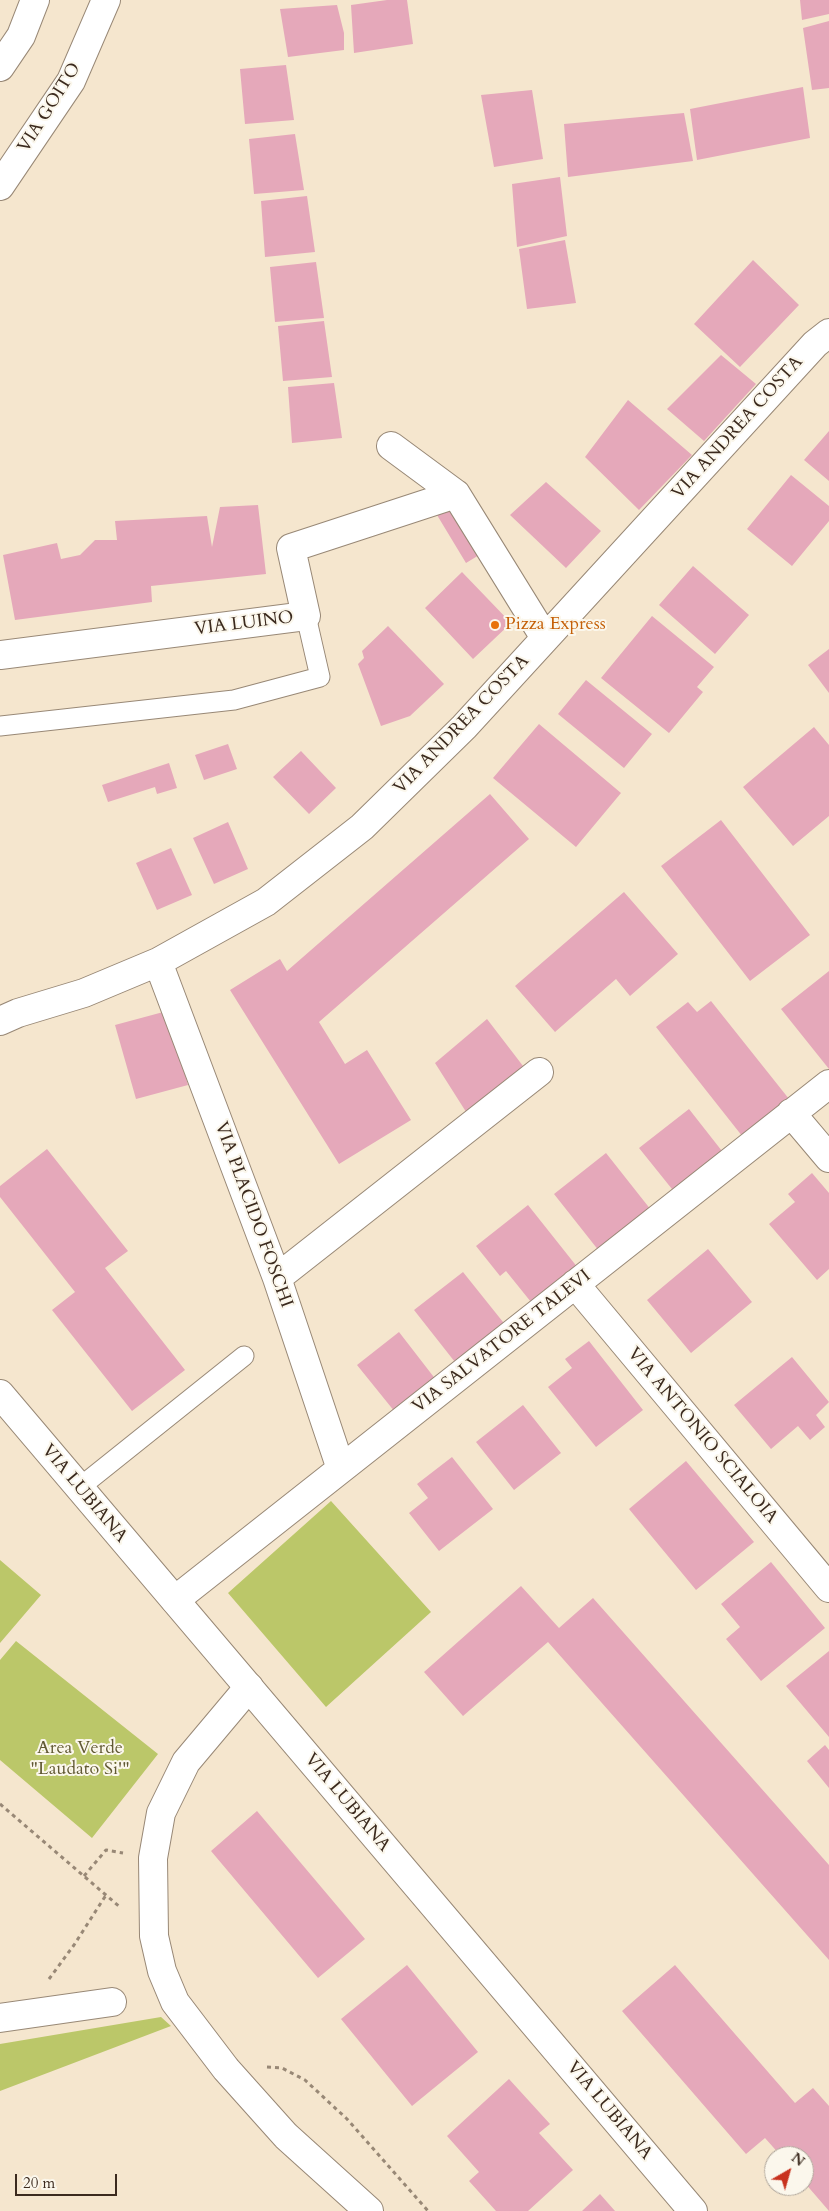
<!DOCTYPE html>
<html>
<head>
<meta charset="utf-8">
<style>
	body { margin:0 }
	#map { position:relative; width:829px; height:2211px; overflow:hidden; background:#f5e6ce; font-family:Cardo,serif }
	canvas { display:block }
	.north { position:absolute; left:764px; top:2146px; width:50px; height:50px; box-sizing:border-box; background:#fbf7ec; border:1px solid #aea59a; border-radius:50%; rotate:38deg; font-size:14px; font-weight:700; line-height:20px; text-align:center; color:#3b2a1e }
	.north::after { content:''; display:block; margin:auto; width:18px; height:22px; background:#c8321e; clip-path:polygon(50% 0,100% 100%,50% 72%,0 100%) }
	.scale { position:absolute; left:15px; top:2174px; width:102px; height:22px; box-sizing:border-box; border:2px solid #3b2a1e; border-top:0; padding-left:6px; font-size:15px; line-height:18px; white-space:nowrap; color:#3b2a1e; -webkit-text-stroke:4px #fbf7ec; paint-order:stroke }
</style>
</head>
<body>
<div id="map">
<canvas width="829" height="2211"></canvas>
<div class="north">N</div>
<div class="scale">20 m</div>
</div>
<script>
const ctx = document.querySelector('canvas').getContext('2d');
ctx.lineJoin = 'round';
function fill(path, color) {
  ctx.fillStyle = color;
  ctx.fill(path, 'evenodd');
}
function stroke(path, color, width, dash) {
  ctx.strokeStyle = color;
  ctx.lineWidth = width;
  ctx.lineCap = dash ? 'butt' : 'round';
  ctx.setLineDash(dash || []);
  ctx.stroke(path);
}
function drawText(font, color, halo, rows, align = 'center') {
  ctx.font = font + ' Cardo,serif';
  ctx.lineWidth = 4;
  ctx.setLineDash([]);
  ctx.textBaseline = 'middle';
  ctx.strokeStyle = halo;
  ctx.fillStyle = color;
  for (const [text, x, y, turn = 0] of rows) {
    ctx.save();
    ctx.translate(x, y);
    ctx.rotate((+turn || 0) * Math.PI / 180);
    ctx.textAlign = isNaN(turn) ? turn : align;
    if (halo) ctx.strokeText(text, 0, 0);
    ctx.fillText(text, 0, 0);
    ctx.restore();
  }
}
const green = new Path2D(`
	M331,1501L431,1612L326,1707L228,1593Z
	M0,1560L41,1595L0,1643Z
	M16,1641L158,1754L92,1838L0,1760V1660Z
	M161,2017L171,2026L0,2091V2044Z`);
const building = new Path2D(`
	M387,0H407L413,44L354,53L351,5Z
	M800,0H829V14L802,20Z
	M337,5L344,33V50L288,57L280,9Z
	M829,21V88L812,90L803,28Z
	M286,65L294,120L245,124L240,69Z
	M803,87L810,138L697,160L690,109Z
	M532,90L543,159L494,167L481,95Z
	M684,113L693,161L568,177L564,124Z
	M295,134L304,190L254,194L249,139Z
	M560,177L567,236L517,247L512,184Z
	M307,196L315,252L265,257L261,201Z
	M565,240L576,303L527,309L519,249Z
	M753,260L799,305L740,367L694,324Z
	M316,262L324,318L275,322L270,267Z
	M324,321L332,377L283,381L278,326Z
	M721,355L756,384L704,441L667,409Z
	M334,383L342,438L292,443L288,387Z
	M628,400L692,455L639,510L585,457Z
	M829,431V481L804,460Z
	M791,475L829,506V521L792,566L747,529Z
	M546,482L601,531L566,568L510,515Z
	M258,505L266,574L151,586L152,602L15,620L3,555L57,543L61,559L80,555L95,540H117L115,521L207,516L212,547L220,507Z
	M463,506L489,549L466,563L437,515Z
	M693,566L749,615L715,654L659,605Z
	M462,572L511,623L473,659L425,608Z
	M652,616L714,667L697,687L703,692L669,733L601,678Z
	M388,626L444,684L410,716L381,726L358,664L364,658L362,651Z
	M829,649V693L808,665Z
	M586,680L652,734L624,768L558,714Z
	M539,724L621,793L576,847L493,778Z
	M814,727L829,745V816L793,846L743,787Z
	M228,744L237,769L204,780L195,755Z
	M301,751L336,788L309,814L273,777Z
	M169,763L177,788L157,794L155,787L108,802L102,785Z
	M490,794L529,839L319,1022L345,1064L367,1050L411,1120L339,1164L230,990L280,959L287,971Z
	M721,820L810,935L750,981L661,866Z
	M228,822L248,869L214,884L193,838Z
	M171,848L192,895L157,910L136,863Z
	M624,892L678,954L630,996L616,979L555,1032L515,986Z
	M829,971V1069L781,1009Z
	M711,1001L797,1109L750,1146L656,1027L688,1002L697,1012Z
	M167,1011L188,1085L136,1099L115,1025Z
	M487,1019L533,1079L475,1126L435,1063Z
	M689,1109L729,1160L680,1199L639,1148Z
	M47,1149L128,1251L105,1268L185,1370L132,1411L52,1310L75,1292L0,1197V1186Z
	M606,1153L655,1215L603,1256L554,1194Z
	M812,1173L829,1193V1269L817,1280L769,1224L795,1202L788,1194Z
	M528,1205L582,1273L531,1302L506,1271L500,1276L476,1246Z
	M708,1249L752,1302L691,1353L647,1300Z
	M463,1272L511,1332L462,1371L414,1310Z
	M399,1332L440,1385L399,1417L357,1365Z
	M589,1341L643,1410L596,1447L548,1387L572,1368L565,1359Z
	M792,1357L829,1402L816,1415L825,1427L810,1440L798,1426L771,1449L734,1405Z
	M523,1405L561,1453L514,1490L476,1442Z
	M452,1457L493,1509L439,1551L409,1513L428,1498L417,1484Z
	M686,1461L754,1542L696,1590L629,1509Z
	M771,1562L825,1628L761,1681L726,1639L740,1627L721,1604Z
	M521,1586L559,1628L593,1598L829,1865V1960L548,1642L463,1716L424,1672Z
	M829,1651V1737L786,1686Z
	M825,1745L829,1750V1788L807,1761Z
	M257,1811L365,1939L318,1978L211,1851Z
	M407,1965L478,2052L412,2106L341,2019Z
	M675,1965L795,2103L813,2088L829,2106V2211L804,2182V2156H781L765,2138L746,2154L622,2011Z
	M509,2079L550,2124L539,2133L573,2170L528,2211H496L469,2181L479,2172L447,2136Z
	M600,2194L615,2211H582Z`);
const path = new Path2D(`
	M0,1804L121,1908
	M84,1876L106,1850L123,1853
	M49,1979L74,1945L106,1895
	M267,2067L282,2068L305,2080L347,2119L428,2211`);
const service = new Path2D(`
	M0,726L234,700L320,677L306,616
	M79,1488L244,1356`);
const minor = new Path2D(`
	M391,446L456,494L545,638
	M0,655L306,616L291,548L456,494
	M158,962L277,1278L341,1469
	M0,1021L18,1013L84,993L158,962L266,902L362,827L464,727L815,344L829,333
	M791,1113L829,1158
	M277,1278L539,1072
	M575,1284L829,1588
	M175,1600L829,1084
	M249,1687L186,1762L161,1813L153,1858L154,1936L162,1971L175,2002L226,2069L286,2136L369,2211
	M0,2018L112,2002`);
const tertiary = new Path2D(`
	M0,67L21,36L35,0
	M0,186L71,81L106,0
	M0,1394L693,2211`);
const markers = [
	[495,625,5,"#e8710a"]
];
const streetNames = [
	["VIA GOITO",50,108,-58],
	["VIA ANDREA COSTA",738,428,-48],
	["VIA LUINO",244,624,-7],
	["VIA ANDREA COSTA",462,725,-46],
	["VIA PLACIDO FOSCHI",253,1215,70],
	["VIA SALVATORE TALEVI",502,1342,-38],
	["VIA ANTONIO SCIALOIA",702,1436,50],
	["VIA LUBIANA",84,1494,50],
	["VIA LUBIANA",347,1803,50],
	["VIA LUBIANA",609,2111,50]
];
const foodNames = [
	["Pizza Express",505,625]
];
const parkNames = [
	["Area Verde",80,1749],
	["\"Laudato Si'\"",80,1770]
];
fill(green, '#bbc769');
fill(building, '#e5a8ba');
stroke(service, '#988876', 21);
stroke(minor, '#988876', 30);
stroke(tertiary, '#988876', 30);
stroke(path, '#988876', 3, [4, 4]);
stroke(service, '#fff', 19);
stroke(minor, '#fff', 28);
stroke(tertiary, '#fff', 28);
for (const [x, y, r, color] of markers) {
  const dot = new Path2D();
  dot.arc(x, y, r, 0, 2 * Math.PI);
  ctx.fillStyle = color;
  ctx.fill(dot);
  stroke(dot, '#fbf7ec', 2);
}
drawText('18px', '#3b2a1e', '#fbf7ec', streetNames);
drawText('18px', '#c56008', '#fbf7ec', foodNames, 'left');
drawText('18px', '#615934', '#fbf7ec', parkNames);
</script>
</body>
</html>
